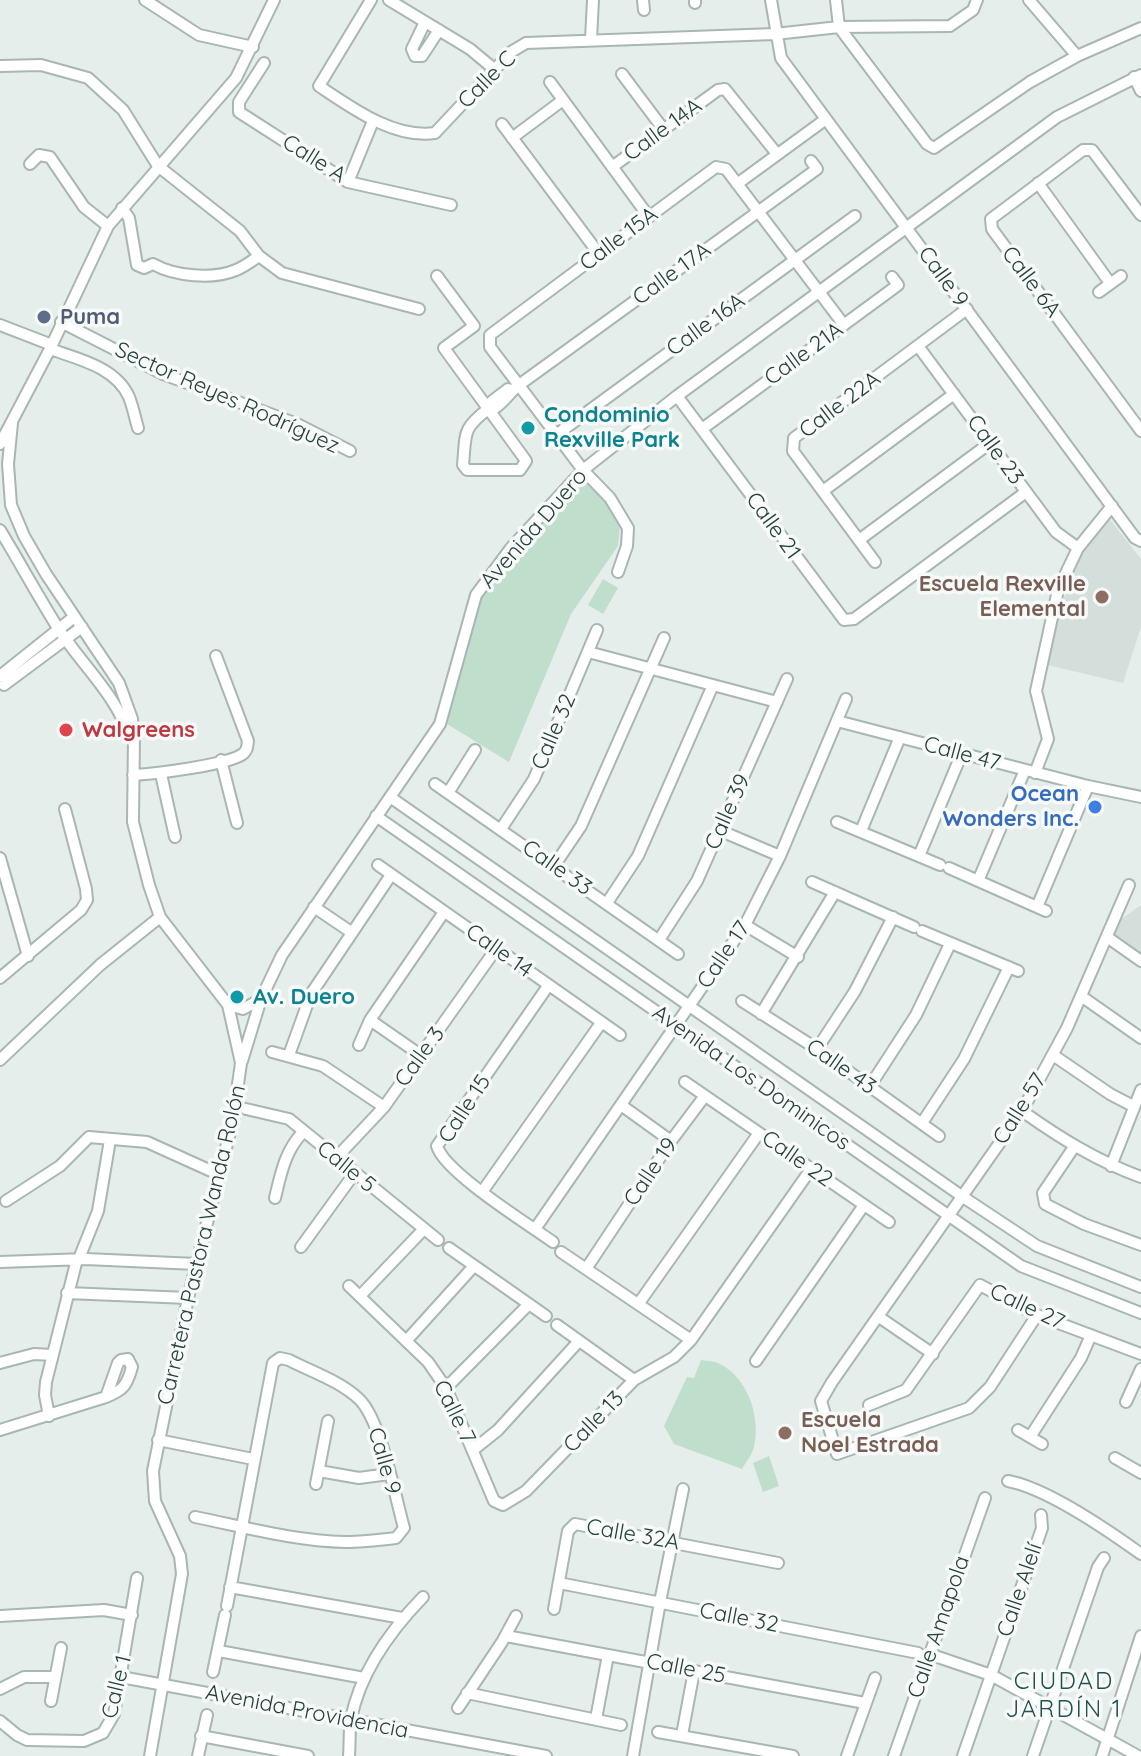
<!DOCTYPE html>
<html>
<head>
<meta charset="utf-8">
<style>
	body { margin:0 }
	canvas { display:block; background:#e6eeec }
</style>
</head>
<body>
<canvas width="1141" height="1756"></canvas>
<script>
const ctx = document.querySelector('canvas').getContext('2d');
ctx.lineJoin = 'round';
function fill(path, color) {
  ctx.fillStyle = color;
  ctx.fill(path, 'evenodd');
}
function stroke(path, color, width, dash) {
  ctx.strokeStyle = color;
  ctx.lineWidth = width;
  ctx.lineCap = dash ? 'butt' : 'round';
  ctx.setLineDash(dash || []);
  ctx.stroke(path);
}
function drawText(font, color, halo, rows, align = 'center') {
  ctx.font = font + ' Quicksand,sans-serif';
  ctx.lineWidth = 7;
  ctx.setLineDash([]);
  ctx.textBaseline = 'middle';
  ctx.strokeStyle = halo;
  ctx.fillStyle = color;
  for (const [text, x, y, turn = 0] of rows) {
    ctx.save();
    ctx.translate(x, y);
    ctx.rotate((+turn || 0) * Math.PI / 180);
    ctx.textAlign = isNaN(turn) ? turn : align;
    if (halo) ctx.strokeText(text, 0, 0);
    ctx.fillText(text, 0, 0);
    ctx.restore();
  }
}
const built = new Path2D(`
	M1108,517L1141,559V627L1123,683L1048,665L1057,616L1071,579L1083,550Z
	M1141,905V956L1113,936L1116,923Z`);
const green = new Path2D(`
	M583,478L603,498L620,526L618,546L571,614L509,762L447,724L448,715L481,599L502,567Z
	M603,579L618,588L603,614L588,605Z
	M701,1360C707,1361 715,1361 720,1364C748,1378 761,1417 754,1447C752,1455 746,1462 742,1469L674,1444L664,1426L687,1377L694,1378Z
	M769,1456L779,1486L763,1492L753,1463Z`);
const minor = new Path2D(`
	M145,0L199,35L253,47
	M371,0L319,86C352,108 394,139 435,133L511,52L526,43L775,34L839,27L950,26L973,10L977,0
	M389,0L470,49L494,69
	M643,0L644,10
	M771,0L781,58L1135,538L1141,541
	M836,0L839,27L927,144L934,148L1030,82L1077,56L1141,28
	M1029,0L1077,56
	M695,3V0
	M425,22L412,49L415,56H422L439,30
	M591,39L593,0
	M264,63L239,102V112L348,182L451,205
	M0,66L41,65L88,78L123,110L158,166L240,231L259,256L282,273L419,309
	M622,74L664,130
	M1134,77L1141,91
	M550,82L649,217
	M502,124L599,254
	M512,138L563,100
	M30,164L39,155L50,157L84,207L108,226
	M612,167L718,90L725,89L777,154
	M348,182L373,121
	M1038,183L1110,283
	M737,184L826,119
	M122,208L129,218L137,265L144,268L153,264C174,276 213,280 236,270C244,267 252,261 259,256
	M1141,215L1092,150H1083L991,219L992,229L1141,431
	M437,276L474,326L444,348L524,458L526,461L520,470H467L463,465C466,433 462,429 488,409L490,408L491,402L508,389L512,390
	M1099,292L1121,276
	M61,322L163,374L297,424L350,451
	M0,325L52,345
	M918,346L1056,532L1078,548
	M50,349C78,359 116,367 129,397C133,407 135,418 138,428
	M677,396L844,620L854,619L1026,492
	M490,408H495C505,401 510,392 519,385L817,169L811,161
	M12,423L8,464L11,505L24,536L46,574L119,683L132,719L134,736L133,822L149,885L160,917L228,1005L241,1063L233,1120L188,1298L153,1471L155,1501L180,1556L182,1574L150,1756
	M702,429L898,285L892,277
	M556,435L855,216
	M0,444L50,349L108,226L236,78L274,0
	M823,491L954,394
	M0,530C20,563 38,596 58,628C81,664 118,697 130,738
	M859,540L990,443
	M875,562L793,451L794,438L967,309
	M618,572L627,546L628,528L610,498L583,470L490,347V335L716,167L726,169L844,325
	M588,652L777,702
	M0,676L74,617
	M4,685L82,627
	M837,721L1088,786L1141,797
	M221,760L237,823
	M1035,773L1048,739L1036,691L1058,590L1078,548L1112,506
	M161,774L175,837
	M133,775C152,774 231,765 244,753C248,749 247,746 248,741L216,656
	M435,784L678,954
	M448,793L475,750
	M390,797L963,1197L1037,1246L1141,1287
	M376,816L1021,1266L1141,1313
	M837,822L940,865
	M501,829L534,779L597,630
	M721,831L780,856
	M861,831L900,737
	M919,856L962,753
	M0,858L28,956
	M378,865L620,1035
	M554,866L581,826L664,638
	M949,868L1046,911
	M978,881L1025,770
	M812,882L914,927
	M607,903L638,856L713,685
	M314,907L351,932
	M1037,907L1088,786
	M745,925L798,957
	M922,931L1018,971
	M1107,937L1141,961
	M659,940L697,881L787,679
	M0,978L81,910L87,900L86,889L65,809
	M548,986L437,1146C444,1172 528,1224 553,1242
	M1081,996L1141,1038
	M742,1001L817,1049L939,1136
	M228,1005L243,1009L261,999
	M761,1014L835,892
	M370,1020L422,1056
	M359,1045L370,1020L444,912
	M817,1049L855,991L893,917
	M272,1052L323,1066L384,1107
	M289,1055L311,994L391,875
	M1053,1055L1110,1094L1133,1106
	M0,1060L100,965L160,917
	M242,1061L261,999L282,955L440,724L476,595L511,548L583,470L677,396L1057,117L1141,75
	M685,1082L889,1222
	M870,1086L916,1015L950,944
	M621,1105L671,1141
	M246,1109L289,1119L438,1240
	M1022,1111C1060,1138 1097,1161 1141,1177
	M922,1123L964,1059L1009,967
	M1074,1147L1043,1193L1045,1204L1084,1224L1141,1245
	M336,1158L384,1107L496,949
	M1111,1166L1141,1090
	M482,1192L601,1023
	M275,1198C281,1173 285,1151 303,1132
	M6,1201L60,1166L89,1137L147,1142L220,1175
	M535,1229L745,925L780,856L846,699
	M301,1247L354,1174
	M449,1248L546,1316
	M561,1252L691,1340
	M80,1256L98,1211L110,1140
	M0,1262L86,1259L196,1264
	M586,1269L671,1141L704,1097
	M349,1286L428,1362L446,1388L494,1501L503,1505L526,1491L634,1380L674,1357L691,1340L811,1169
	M67,1293L188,1298
	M360,1296L423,1230
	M639,1303L759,1133
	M1037,1315L990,1387L969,1408L837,1454L821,1401L832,1382L1022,1111L1067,1028L1129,885
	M879,1317L933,1354
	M557,1325L634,1380
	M407,1340L474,1266
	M128,1359L132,1367C127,1385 124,1390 106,1397L118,1363L121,1360Z
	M756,1361L864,1205
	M0,1363L34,1354L52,1355
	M446,1388L529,1304
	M1126,1402L1141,1369
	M869,1405L906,1390L980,1285L1037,1315L1141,1354
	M49,1416L45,1395L46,1382L76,1263
	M0,1430L106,1397
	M1018,1430L1042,1444
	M1030,1437L1081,1358L1091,1335
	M158,1440L253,1459
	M473,1450L498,1430L579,1341
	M1115,1458L1141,1473
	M319,1471L359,1478L389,1474
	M1008,1481C1046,1488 1109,1531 1141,1554
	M316,1484L328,1421
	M195,1517C244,1527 295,1541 345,1542C362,1542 379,1540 396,1538L404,1528C395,1496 381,1420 359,1399C340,1381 312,1372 289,1360L280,1358L273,1363L227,1606
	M559,1583L918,1653
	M230,1587L402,1618
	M554,1609L568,1531L575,1524L778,1563
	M0,1616L104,1610L132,1615
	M506,1636L865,1703
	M219,1651L364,1678
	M929,1654L991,1675L1138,1756
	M213,1672L225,1615
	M121,1677L546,1756
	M0,1689L24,1677H55
	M467,1693L621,1725
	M51,1701L61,1648
	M458,1708L502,1642L516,1616
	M596,1719L608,1655
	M0,1721L17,1735L27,1740L84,1741L103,1733L114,1714L137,1578
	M658,1732L793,1756
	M682,1735L694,1671
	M201,1736L308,1756
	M198,1756L207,1715
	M349,1756C350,1744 349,1731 351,1719C360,1673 391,1630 423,1597
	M633,1756L660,1602L683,1489
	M847,1756L875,1678
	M894,1756L985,1498
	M963,1756L1042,1528L1041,1515
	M1033,1756L1098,1567L1104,1558
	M1102,1756L1141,1636`);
const markers = [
	[44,317,8,"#5c6f8a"],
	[528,428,8,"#0f9aa8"],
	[1102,597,8,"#8d6e63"],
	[66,730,8,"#e0444e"],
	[1095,807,8,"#3f7fe0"],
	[237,997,8,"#0f9aa8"],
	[785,1433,8,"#8d6e63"]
];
const streetNames = [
	["Calle C",487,80,-45],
	["Calle 14A",663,130,-36],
	["Calle A",314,159,32],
	["Calle 15A",619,239,-37],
	["Calle 17A",672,274,-36],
	["Calle 9",943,277,54],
	["Calle 6A",1031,282,53],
	["Calle 16A",706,325,-36],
	["Calle 21A",804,354,-36],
	["Sector Reyes Rodríguez",227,398,24],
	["Calle 22A",840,405,-37],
	["Calle 23",995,450,54],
	["Calle 21",773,526,54],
	["Avenida Duero",534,529,-49],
	["Calle 32",554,732,-67],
	["Calle 47",962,754,15],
	["Calle 39",728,812,-66],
	["Calle 33",557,868,35],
	["Calle 14",499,951,35],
	["Calle 17",724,955,-56],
	["Calle 3",420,1057,-54],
	["Calle 43",841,1067,35],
	["Avenida Los Dominicos",751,1078,35],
	["Calle 15",465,1109,-57],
	["Calle 57",1020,1109,-58],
	["Calle 22",797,1159,35],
	["Calle 5",346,1167,39],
	["Calle 19",651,1172,-56],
	["Carretera Pastora Wanda Rolón",202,1245,-77],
	["Calle 27",1027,1307,25],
	["Calle 7",454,1412,64],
	["Calle 13",594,1422,-46],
	["Calle 9",384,1461,74],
	["Calle 32A",633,1535,10],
	["Calle Alelí",1020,1590,-71],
	["Calle 32",739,1618,11],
	["Calle Amapola",939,1627,-71],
	["Calle 25",686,1669,11],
	["Calle 1",117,1687,-76],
	["Avenida Providencia",307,1712,11]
];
const serviceNames = [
	["Puma",60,317]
];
const cultureNames = [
	["Condominio",544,415],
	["Rexville Park",544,440],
	["Av. Duero",253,997]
];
const educationNames = [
	["Escuela Rexville",1086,584],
	["Elemental",1086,609],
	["Escuela",801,1420,"left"],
	["Noel Estrada",801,1445,"left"]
];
const healthNames = [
	["Walgreens",82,730]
];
const shopNames = [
	["Ocean",1079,794],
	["Wonders Inc.",1079,819]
];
const neighbourhoodNames = [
	["CIUDAD",1064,1682],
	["JARDÍN 1",1064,1710]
];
fill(built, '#d4dedb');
fill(green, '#c0decc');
stroke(minor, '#a8b6b4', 14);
stroke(minor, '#fff', 10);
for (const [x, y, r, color] of markers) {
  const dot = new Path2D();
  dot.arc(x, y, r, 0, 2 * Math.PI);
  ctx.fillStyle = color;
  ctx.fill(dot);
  stroke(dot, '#f7faf9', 3);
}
drawText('22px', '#25403d', '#f7faf9', streetNames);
drawText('bold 22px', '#4e5e75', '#f7faf9', serviceNames, 'left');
drawText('bold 22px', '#0d838f', '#f7faf9', cultureNames, 'left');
drawText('bold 22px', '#785e54', '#f7faf9', educationNames, 'right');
drawText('bold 22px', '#be3a42', '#f7faf9', healthNames, 'left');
drawText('bold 22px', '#366cbe', '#f7faf9', shopNames, 'right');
ctx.letterSpacing = '2px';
drawText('24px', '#21524d', '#f7faf9', neighbourhoodNames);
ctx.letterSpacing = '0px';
</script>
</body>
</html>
